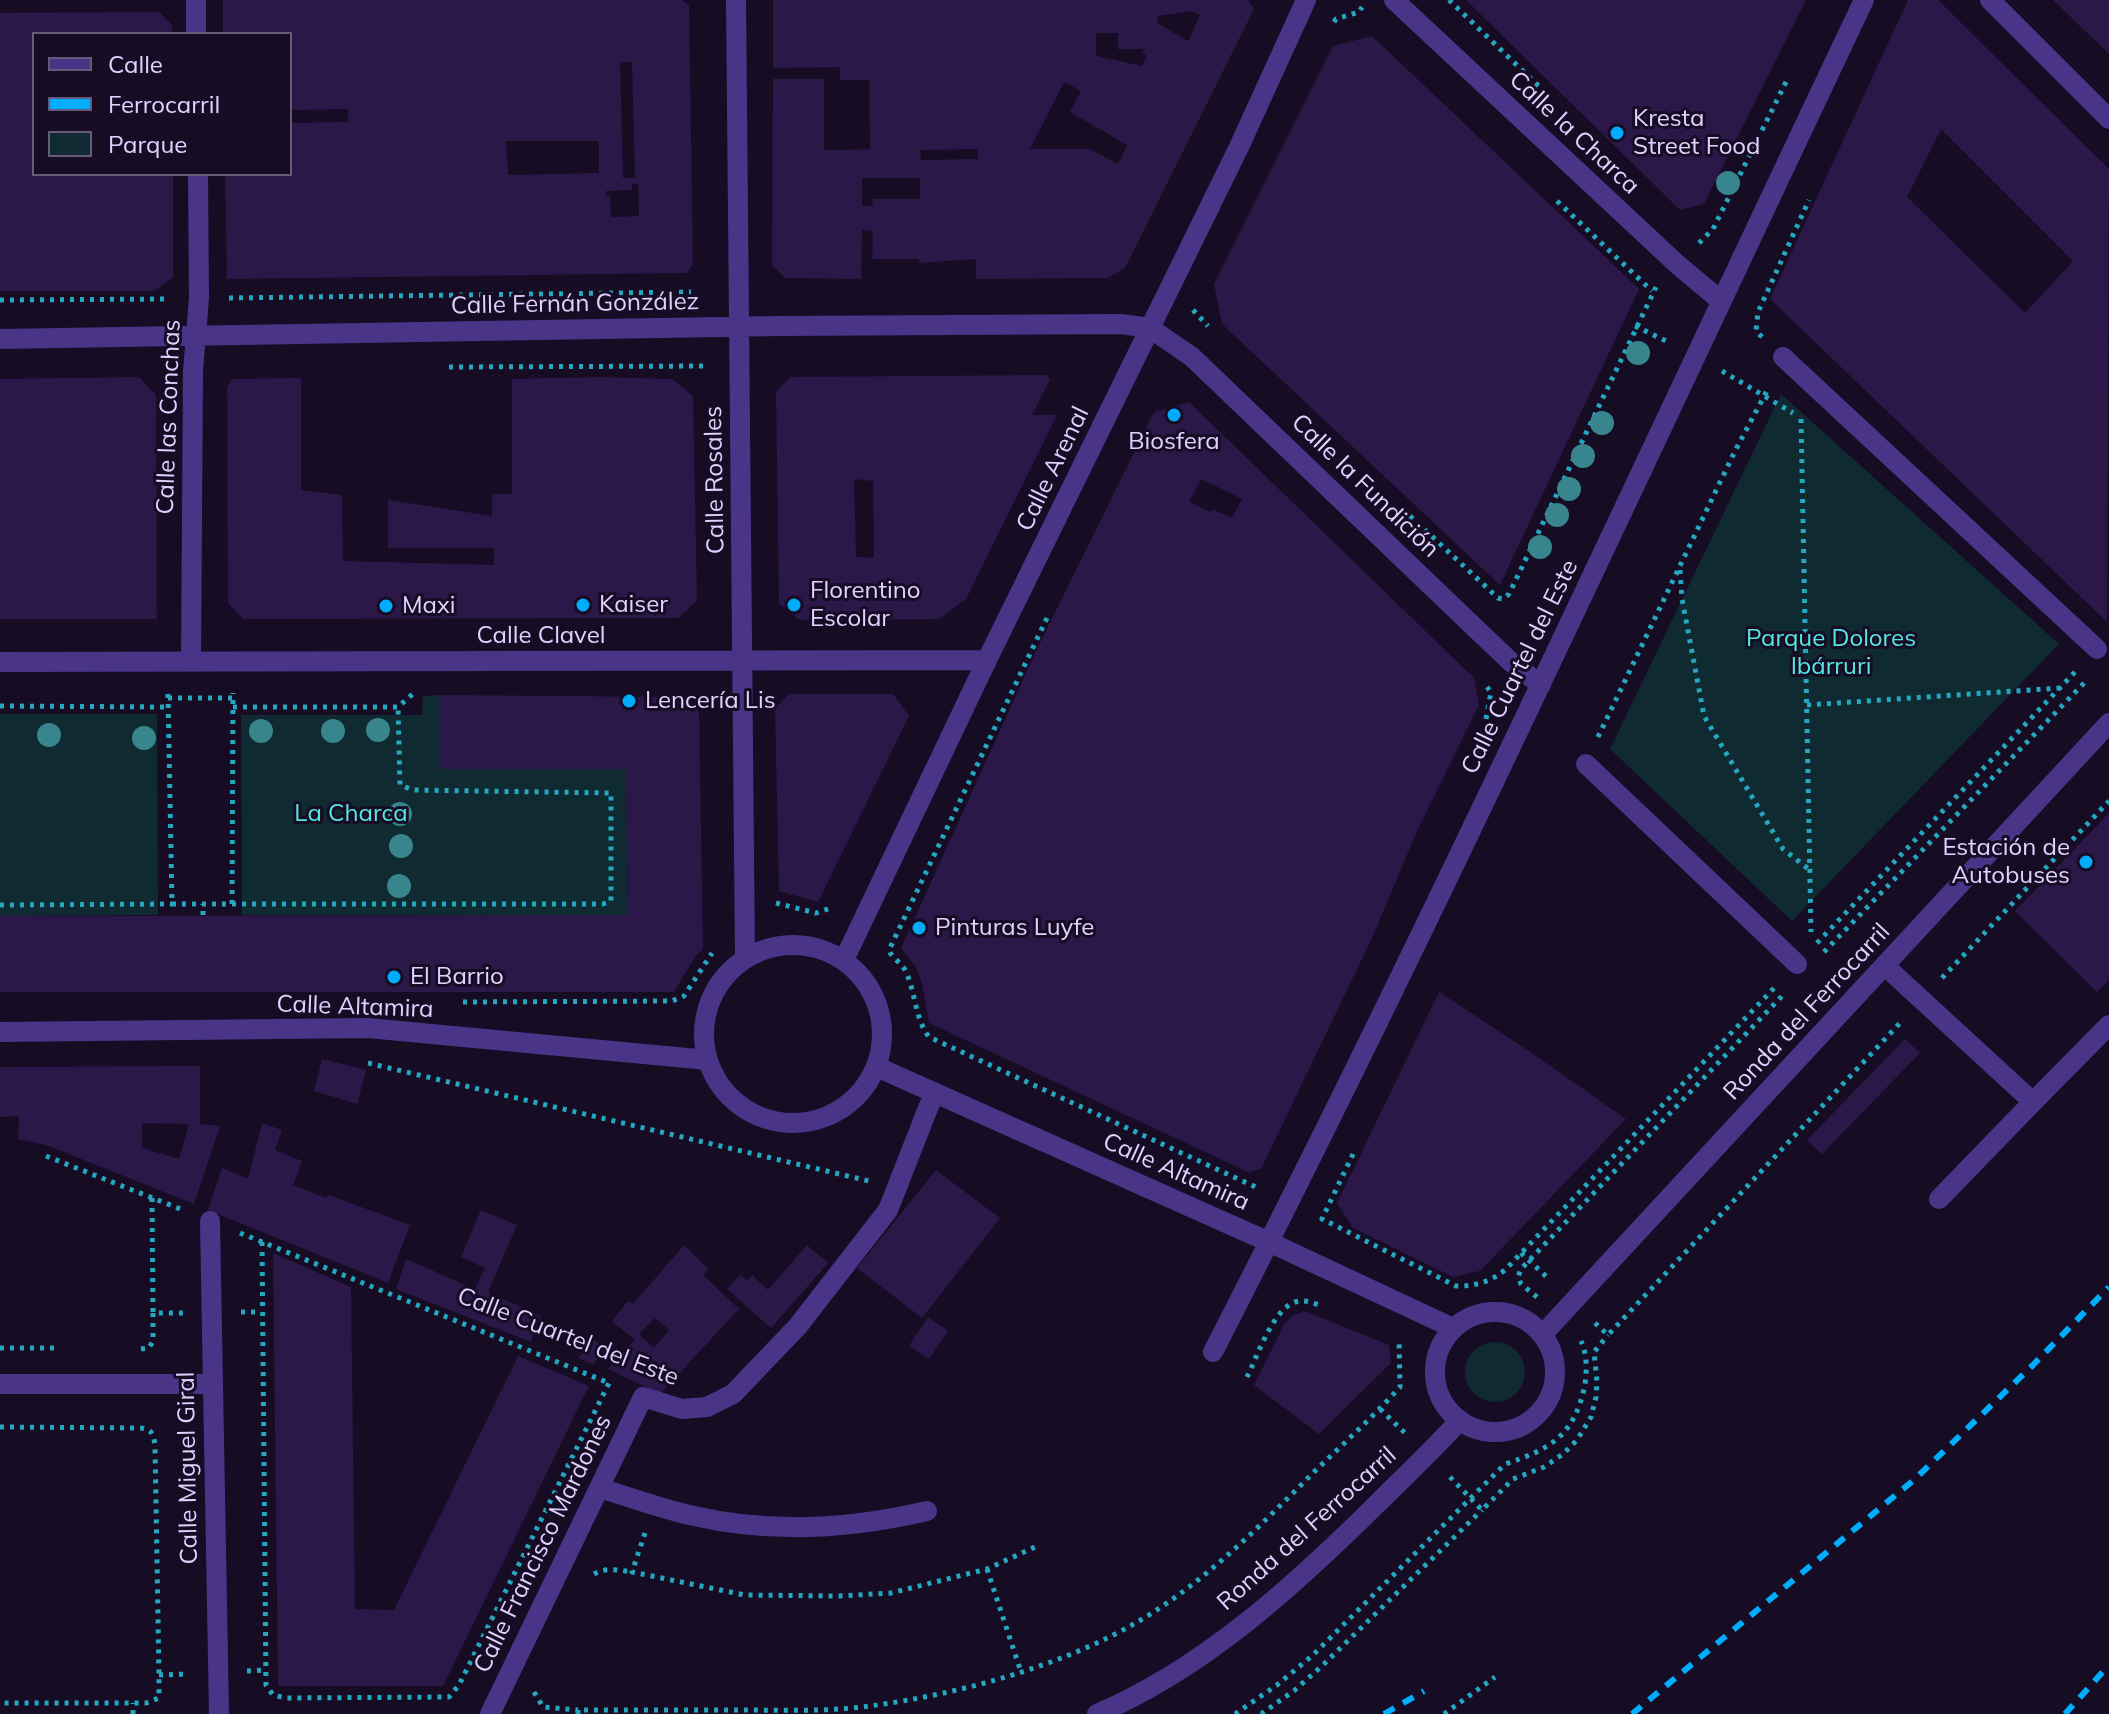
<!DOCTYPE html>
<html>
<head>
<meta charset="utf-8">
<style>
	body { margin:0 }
	#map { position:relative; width:2109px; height:1714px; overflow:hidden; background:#160d25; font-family:Mulish,sans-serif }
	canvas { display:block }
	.legend { position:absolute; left:32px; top:32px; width:260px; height:144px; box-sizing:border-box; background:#160d25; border:2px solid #675b7c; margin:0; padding:10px 14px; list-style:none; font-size:24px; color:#e0d1ff }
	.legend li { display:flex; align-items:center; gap:16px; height:40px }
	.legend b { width:40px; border:2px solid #675b7c }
</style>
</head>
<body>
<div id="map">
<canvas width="2109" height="1714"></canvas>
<ul class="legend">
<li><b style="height:10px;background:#493488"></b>Calle</li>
<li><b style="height:10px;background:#00adfc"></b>Ferrocarril</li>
<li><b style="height:22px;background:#0f2a30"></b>Parque</li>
</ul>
</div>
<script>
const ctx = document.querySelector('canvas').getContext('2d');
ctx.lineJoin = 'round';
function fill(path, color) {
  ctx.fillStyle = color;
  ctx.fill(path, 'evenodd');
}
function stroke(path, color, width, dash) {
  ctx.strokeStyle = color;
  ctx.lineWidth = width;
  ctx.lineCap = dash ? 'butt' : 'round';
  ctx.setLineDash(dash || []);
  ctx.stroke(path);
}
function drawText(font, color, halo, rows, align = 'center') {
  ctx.font = font + ' Mulish,sans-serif';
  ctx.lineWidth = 6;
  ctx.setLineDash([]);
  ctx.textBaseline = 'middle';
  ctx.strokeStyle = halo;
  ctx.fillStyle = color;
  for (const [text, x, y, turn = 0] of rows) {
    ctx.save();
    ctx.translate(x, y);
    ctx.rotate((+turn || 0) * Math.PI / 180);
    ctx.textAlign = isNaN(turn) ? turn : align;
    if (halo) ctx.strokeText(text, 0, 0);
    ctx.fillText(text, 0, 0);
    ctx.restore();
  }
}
const green = new Path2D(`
	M1781,394L2059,644L1792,921L1610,749Z
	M440,695L441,769H626L628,915H242L241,715H422L423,696Z
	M0,714H157L158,915L0,916Z
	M1465 1372a30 30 0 1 1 60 0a30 30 0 1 1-60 0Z`);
const building = new Path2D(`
	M223,0H682L689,5L693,265L686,273L227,279L225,174H290V123L348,122V109L290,110V34H223ZM620,62H632L635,178H623ZM506,141H599V173L508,175ZM632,184H638L639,216L611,217L610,196H606V191L632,190Z
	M773,0H1248L1254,9L1125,268L1108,278L976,279V259L919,263V259H872L873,231L862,230L861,279L786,278L772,266L773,79H824V150H833L870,149L869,80H840V67L773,68ZM1191,11L1200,15L1188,41L1157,23L1158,16ZM1096,33H1118V49H1145L1142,53L1147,56L1142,66L1096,56ZM1064,82L1081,91L1070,112L1127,145L1118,164L1090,149H1030ZM978,149V159L921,160L920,150ZM862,178H920V199H872L873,206H862Z
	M1466,0H1806L1704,204L1680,210Z
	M1908,0H1938L2109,169L2107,622L1770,299ZM1941,129L2073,261L2025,313L1907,197Z
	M2053,0H2109V54Z
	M159,12L172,25V34H34V174H173V277L155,291H0V13Z
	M1372,36L1639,289L1500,585L1222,324L1214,284L1333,46Z
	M1047,375L1050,379L1032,415H1057L966,599L939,619L800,620L779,604L776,392L790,377ZM854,479L873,481L874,558L856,557Z
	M139,377L156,395L157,619H0V379Z
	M599,377L672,379L693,396L697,601L678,618L243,619L228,603L227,387L232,379L301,378V490L342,495L343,561L494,565V548H388V500L492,516V494H512V379Z
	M1189,402L1474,678L1479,705L1417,831L1372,938L1261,1169L1248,1172L929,1023L922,983L915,966L901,948L1037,649L1154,412ZM1201,479L1242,499L1232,518L1212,509L1211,512L1189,502Z
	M789,694H893L909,716L818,902L779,891L775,709Z
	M440,695L686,697L699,712L703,949L695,957L674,992H0V916L628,915L626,769H440Z
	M2109,813V980L2097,992L2015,911Z
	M1439,992L1529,1051L1626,1119L1480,1271L1453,1277L1353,1228L1337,1203Z
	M1905,1039L1920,1053L1822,1154L1807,1140Z
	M322,1059L366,1070L357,1104L314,1091Z
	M200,1066V1124L220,1126L194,1204L46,1145L18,1139L19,1116L0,1117V1067ZM142,1123L189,1124L179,1159L142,1148Z
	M262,1123L282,1130L275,1150L302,1161L293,1185L326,1198L329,1195L410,1225L388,1283L208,1210L222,1168L248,1179Z
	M936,1170L1000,1218L922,1318L857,1268Z
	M481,1210L517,1225L488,1292L541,1316L531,1342L396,1289L406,1259L475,1289L485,1268L461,1257Z
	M684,1245L708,1269L703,1275L739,1309L660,1394L608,1369L635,1340L612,1321L628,1301L633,1304ZM655,1318L669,1330L654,1348L639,1334Z
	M807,1245L828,1263L771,1328L727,1289L740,1275L748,1281L752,1275L768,1290Z
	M273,1253L351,1287L355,1609L394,1610L518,1356L589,1386L443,1686H278Z
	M1305,1311L1389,1345L1391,1363L1319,1434L1254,1385L1285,1323L1292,1316Z
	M928,1317L948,1331L929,1359L909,1346Z
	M594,1339L605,1350L593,1364L578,1358Z`);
const path = new Path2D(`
	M1449,0L1550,97
	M1334,22L1336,19L1359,12L1362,7
	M1557,201L1652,291
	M1699,243L1713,229L1787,80
	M229,298L691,292
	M0,300L167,299
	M1193,310L1208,326
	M1635,326L1668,342
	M1762,337L1756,331L1758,312L1809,200
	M449,367L707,366
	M1722,371L1793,413
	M1801,419L1811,932
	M1410,516L1498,598L1503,599L1509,594L1656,287
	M1680,570L1682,599L1704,716L1783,849L1811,871
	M1047,618L889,950C892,959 901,962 905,970C916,992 914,1017 929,1037L1260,1189
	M168,694L172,904H232L233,693
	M168,698H233
	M1807,705L2060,688
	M0,706L168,707
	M233,707H398L414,693
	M1486,719L1491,692L1487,687
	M1598,737L1735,451L1769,387
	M776,903L816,913L831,908
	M232,904H603L611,901V793L413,790L400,785L398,707
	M0,905L172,904
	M203,915V904
	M1817,943L2075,672
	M1824,952L2087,680
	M1942,978L2109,801
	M463,1002L672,1001L684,996L712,953
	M368,1063L869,1181
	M1353,1154L1322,1219L1456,1286C1476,1286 1490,1282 1505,1270L1777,985
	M46,1156L183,1210
	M152,1198L153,1313
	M240,1233L609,1383
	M262,1242L266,1685L273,1695L286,1698L449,1697L459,1685L609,1383
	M1521,1253L1550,1280
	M1537,1297L1521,1284L1518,1277L1521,1269L1784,994
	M241,1312H261
	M1595,1323L1608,1335L1900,1023
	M0,1348H59
	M141,1349L149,1348L153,1341V1313H183
	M1247,1377C1257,1357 1272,1312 1293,1303C1303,1298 1314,1303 1323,1307
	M1380,1409L1405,1433
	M0,1427L138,1428C152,1428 154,1434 155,1447L159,1675V1698L146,1703H0
	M1450,1477L1482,1510L1513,1479L1544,1467L1563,1454L1577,1440L1591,1417L1596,1397L1597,1382L1594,1352L1608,1335
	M645,1533L632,1572L745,1595L839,1596L891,1593L987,1569L1035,1547
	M987,1569L1021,1672
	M594,1574C606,1567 619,1570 632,1572
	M247,1671L266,1670
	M159,1675L189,1674
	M534,1692L543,1707L578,1710
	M133,1714V1703
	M578,1714V1710C632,1710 687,1710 741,1710C783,1710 827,1712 869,1706C956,1695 1063,1666 1139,1621C1205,1582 1260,1526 1314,1472C1343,1444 1373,1417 1400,1387L1399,1339
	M1235,1714L1277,1685L1313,1655L1505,1464C1551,1449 1575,1435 1585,1384C1587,1369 1587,1354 1581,1341
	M1261,1714L1295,1690L1324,1664L1482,1510
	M1444,1714L1495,1677`);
const minor = new Path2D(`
	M196,0V34
	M736,0L745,959
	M1394,0L1678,265L1721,301
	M1990,0L2109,119
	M0,339L780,326L1121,324L1150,328L1192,357L1472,625L1511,662L1541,685
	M1783,357L2097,649
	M191,661L193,371L199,298L198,174
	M0,662L987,660
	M1586,764L1797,964
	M704 1034a89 89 0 1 1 178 0a89 89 0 1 1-178 0Z
	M844,960L987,660L1239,147L1306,0
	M1885,966L2033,1102L2109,1025
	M0,1032L368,1028L708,1060
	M877,1067L1269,1242L1453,1328
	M1939,1199L2033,1102
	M210,1221L219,1714
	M1435 1372a60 60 0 1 1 120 0a60 60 0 1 1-120 0Z
	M1543,1334L2109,723
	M1213,1352C1441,907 1649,452 1864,0
	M0,1384H212
	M599,1488C630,1497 662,1509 694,1516C772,1534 850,1529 927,1511
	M490,1714L643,1397L682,1409L707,1407L733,1394L798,1326L888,1210L934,1093
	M1097,1714C1205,1668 1296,1584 1378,1503C1406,1475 1434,1449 1460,1420`);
const rail = new Path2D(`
	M1384,1714L1424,1691
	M1632,1714L1915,1479L2033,1365L2109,1287
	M2065,1714L2109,1665`);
const trees = [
	[1728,183],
	[1638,353],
	[1602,423],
	[1583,456],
	[1569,489],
	[1557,515],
	[1540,547],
	[378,730],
	[261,731],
	[333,731],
	[49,735],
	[144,738],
	[400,814],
	[401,846],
	[399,886]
];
const markers = [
	[1617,133,8,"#00adfc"],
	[1174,415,8,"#00adfc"],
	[583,605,8,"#00adfc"],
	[794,605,8,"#00adfc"],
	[386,606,8,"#00adfc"],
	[629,701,8,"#00adfc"],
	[2086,862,8,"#00adfc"],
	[919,928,8,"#00adfc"],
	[394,977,8,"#00adfc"]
];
const poiNames = [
	["Kresta",1633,119],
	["Street Food",1633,147],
	["Biosfera",1174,442,"center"],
	["Florentino",810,591],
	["Escolar",810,619],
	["Kaiser",599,605],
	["Maxi",402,606],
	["Lencería Lis",645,701],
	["Estación de",2070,848,"right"],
	["Autobuses",2070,876,"right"],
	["Pinturas Luyfe",935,928],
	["El Barrio",410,977]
];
const streetNames = [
	["Calle la Charca",1574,133,43],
	["Calle Fernán González",575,304,-1],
	["Calle las Conchas",169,417,-88],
	["Calle Arenal",1053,469,-64],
	["Calle Rosales",715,480,-91],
	["Calle la Fundición",1365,486,44],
	["Calle Clavel",541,636],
	["Calle Cuartel del Este",1520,667,-64],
	["Calle Altamira",355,1007,2],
	["Ronda del Ferrocarril",1807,1012,-47],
	["Calle Altamira",1176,1172,24],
	["Calle Cuartel del Este",568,1337,21],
	["Calle Miguel Giral",188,1468,-91],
	["Ronda del Ferrocarril",1307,1529,-42],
	["Calle Francisco Mardones",543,1544,-64]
];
const parkNames = [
	["Parque Dolores",1831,639],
	["Ibárruri",1831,667],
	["La Charca",351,814]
];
fill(green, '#0f2a30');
fill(building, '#2b1748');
stroke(path, '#25a7bf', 5, [4, 6]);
stroke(minor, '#493488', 20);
stroke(rail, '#00adfc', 6, [12, 10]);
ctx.fillStyle = '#38858e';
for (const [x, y] of trees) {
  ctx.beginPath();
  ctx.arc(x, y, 12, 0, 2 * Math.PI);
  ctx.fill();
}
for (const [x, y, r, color] of markers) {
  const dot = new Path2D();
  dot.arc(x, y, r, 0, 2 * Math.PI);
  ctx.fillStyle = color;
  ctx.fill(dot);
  stroke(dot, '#160d25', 3);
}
drawText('24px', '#e0d1ff', '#160d25', poiNames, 'left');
drawText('24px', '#e0d1ff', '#160d25', streetNames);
drawText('24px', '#53e8e3', '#160d25', parkNames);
</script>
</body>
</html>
